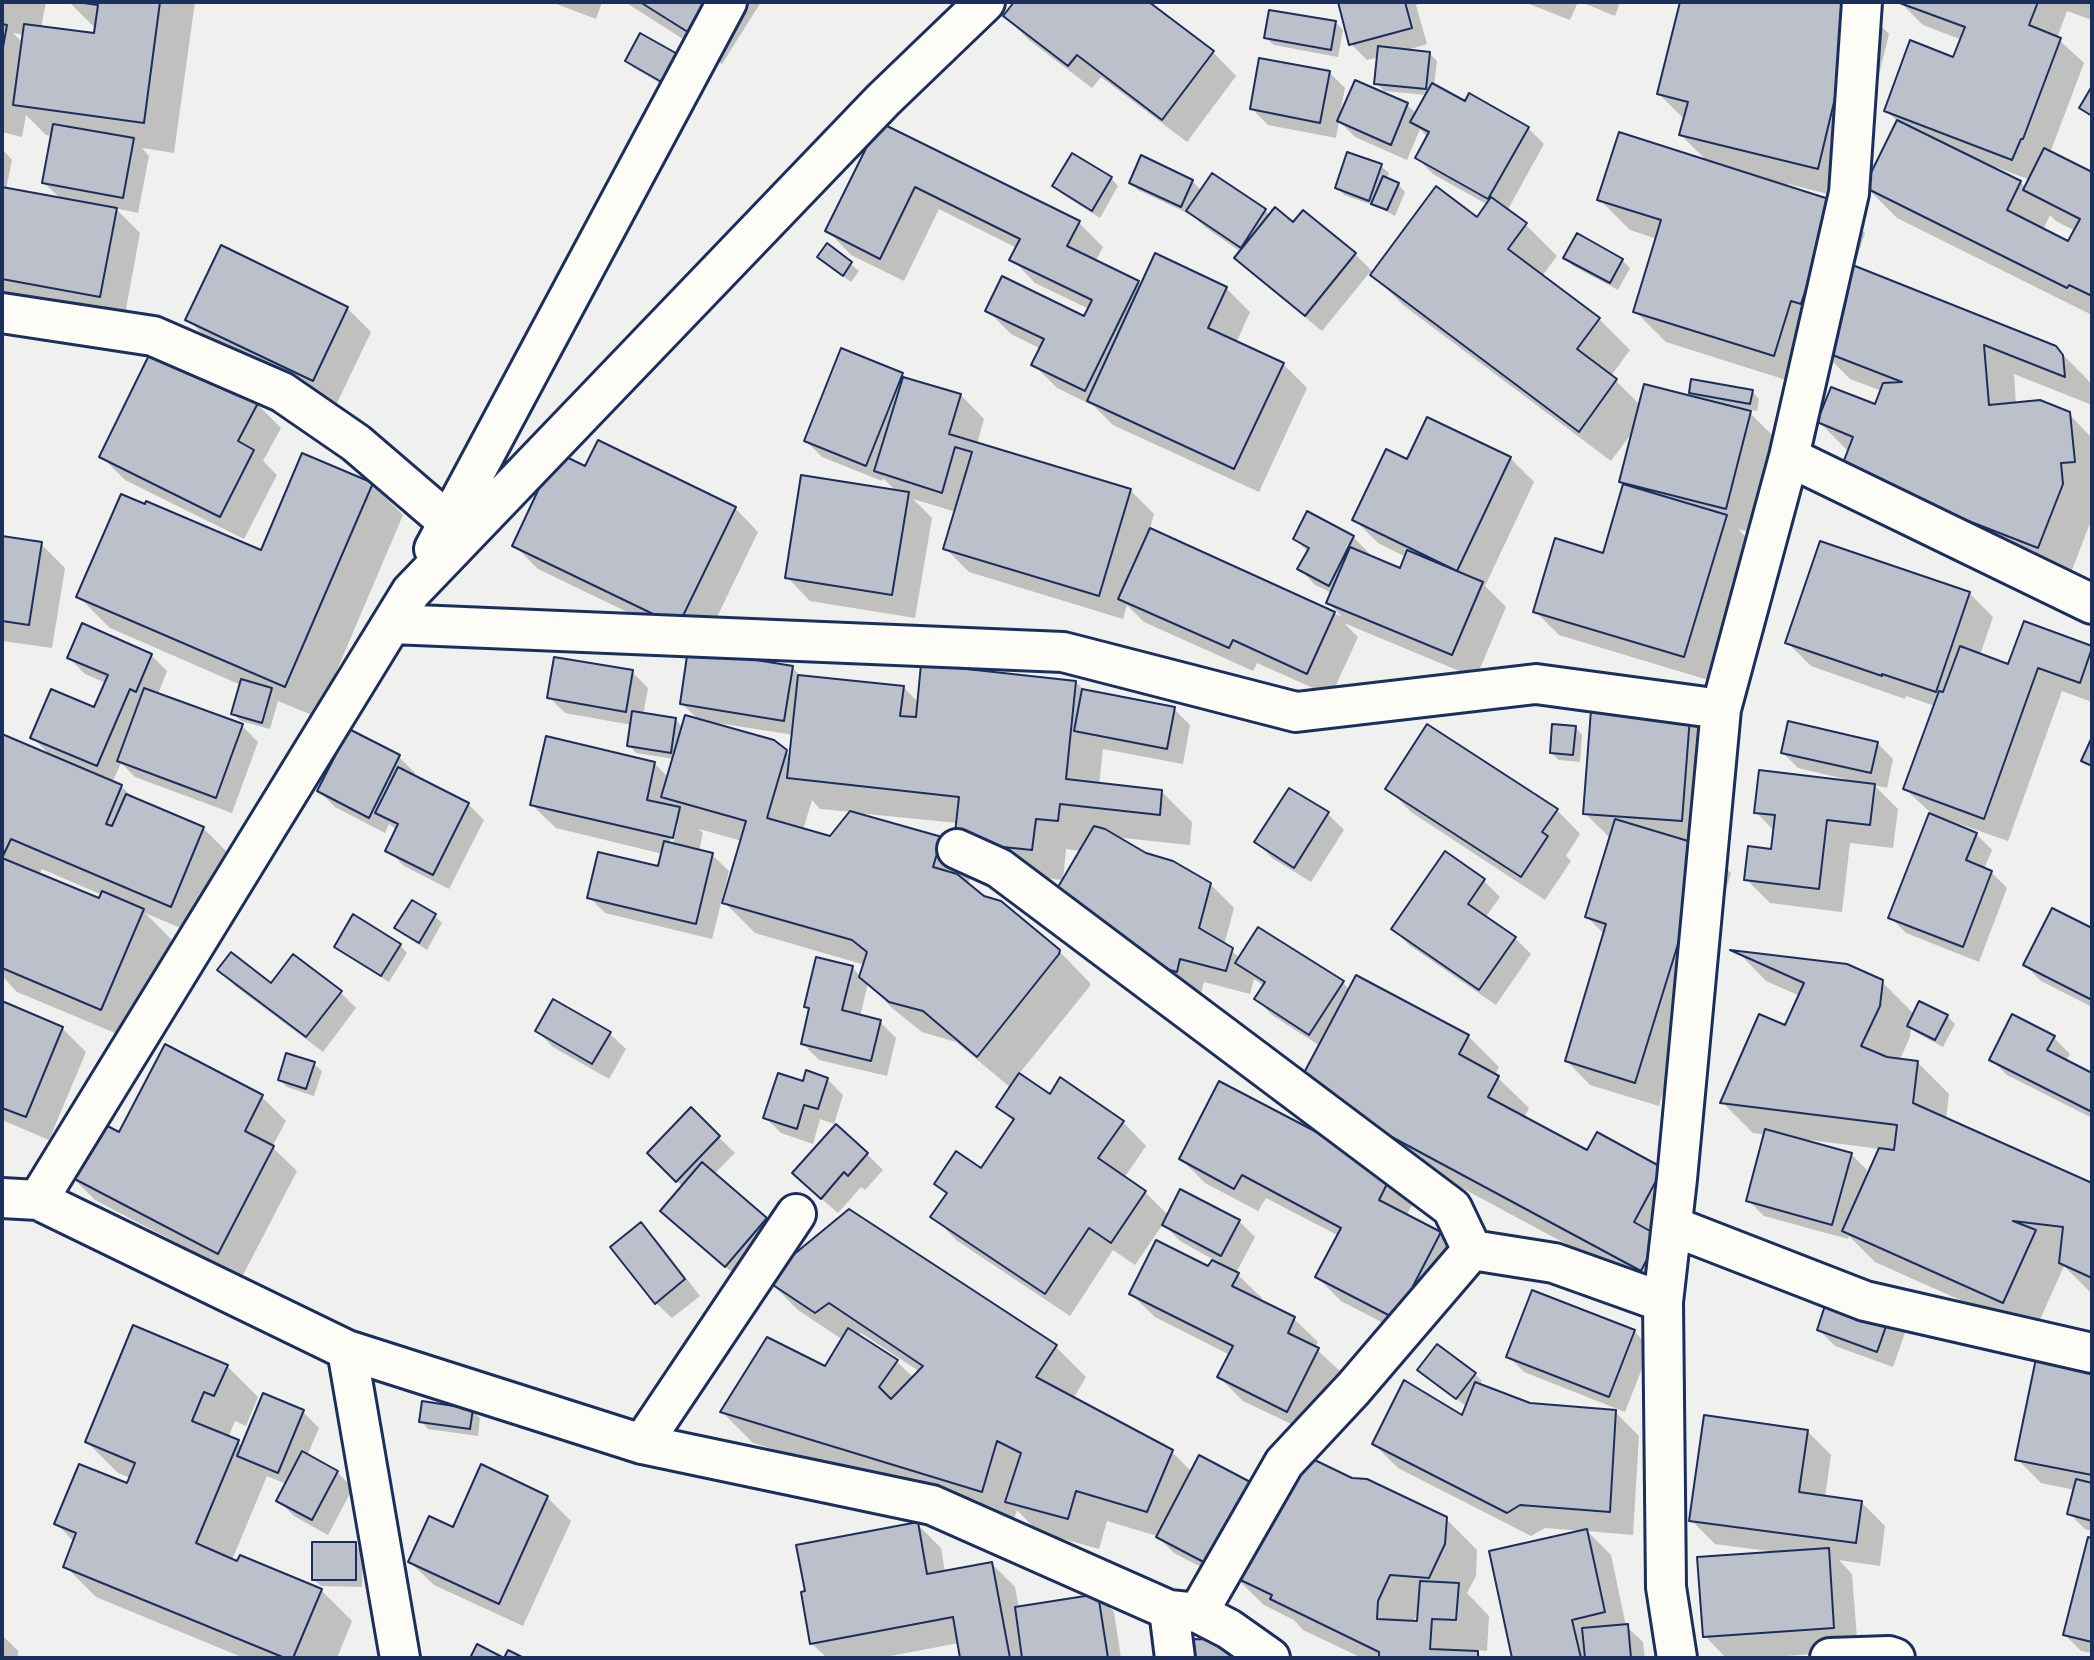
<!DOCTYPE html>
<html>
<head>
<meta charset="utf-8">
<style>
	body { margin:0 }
	#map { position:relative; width:2094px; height:1660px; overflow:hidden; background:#f0f0ee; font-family:Itim,sans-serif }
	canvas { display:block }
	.frame { position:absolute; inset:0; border:4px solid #1b2f5e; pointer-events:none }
</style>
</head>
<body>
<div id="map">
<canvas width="2094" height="1660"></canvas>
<div class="frame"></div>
</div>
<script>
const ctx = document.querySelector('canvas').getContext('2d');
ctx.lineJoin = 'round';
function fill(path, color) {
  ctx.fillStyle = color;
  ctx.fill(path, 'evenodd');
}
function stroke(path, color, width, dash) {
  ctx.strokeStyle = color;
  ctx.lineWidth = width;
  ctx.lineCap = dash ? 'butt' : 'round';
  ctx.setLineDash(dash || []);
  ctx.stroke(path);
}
const shadow = new Path2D(`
	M2,2H46L41,28L96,35L97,30L69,2H195L174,153L142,148L149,156L138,213L115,208L140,233L124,320L2,298V149L12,160L6,189L61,199L44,183L52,136L46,135L26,115L22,137L2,132ZM13,33L24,35L23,43Z
	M551,2H602L596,19Z
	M625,2H761L722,64Z
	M1016,2H1146L1213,52L1236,76L1187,142L1101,77L1092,88L1029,40L1005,16Z
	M1340,2H1426L1416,5L1427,44L1404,51L1429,53L1437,61L1434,86L1466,104L1528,128L1544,144L1507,211L1526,225L1557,256L1542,276L1599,319L1630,350L1611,376L1640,405L1697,399L1691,393L1752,391L1759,399L1757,411L1746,409L1774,437L1749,532L1738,529L1750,541L1708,680L1559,635L1535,611L1604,555L1625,485L1621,481L1634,430L1611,461L1403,305L1370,272L1322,331L1252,274L1236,258L1241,252L1205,227L1189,212V214L1138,190L1131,182L1192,181L1202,191L1265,210L1270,216L1293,224L1303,212L1355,254L1373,272L1477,219L1488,205L1433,174L1417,158L1428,138L1420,129L1407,160L1355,137L1339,121L1336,138L1268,125L1252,109L1329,72L1345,88L1340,114L1355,82L1407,105L1417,114L1427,95L1384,91L1376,83L1379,57L1367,60L1351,44Z
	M1524,2H1578L1570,20Z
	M1581,2H1620L1615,16Z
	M1681,2H1873L1858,3L1889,34L1848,199L1788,184L1787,187L1834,202L1865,233L1854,268L2055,347L2087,379L2092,386V405L2014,374L2016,404L2069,414L2092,438V518L2069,578L1873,501L1849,452L1819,422L1876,407L1882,391L1850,379L1817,346L1805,386L1666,342L1635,311L1657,239L1630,230L1599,199L1708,162L1681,135L1685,120L1659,94Z
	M1900,2H2092V20L2067,11L2057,38L2084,63L2050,153L2092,174V315L1897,218L1866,187L1898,122L1886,110L1954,59L1962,40L1923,25ZM1996,167L2030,180L2026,188L2020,182L1995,170ZM2050,215L2056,221L2075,231L2069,243L2043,230Z
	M1335,22L1343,30L1338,57L1274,45L1266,38Z
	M680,58L673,91L634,68L627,61Z
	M880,124L1079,223L1103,247L1095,262L1141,286L1226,288L1250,312L1236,343L1283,364L1307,388L1259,492L1113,425L1094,406L1057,388L1033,364L1041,349L1011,334L987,310L1085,318L1089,309L1035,283L1012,259L1017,248L939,209L904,281L851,255L828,231Z
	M1381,166L1389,173L1386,180L1398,184L1405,192L1395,216L1378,207L1344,195L1337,187Z
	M1111,178L1118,186L1100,218L1062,194L1054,186Z
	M1577,236L1622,260L1630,268L1618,290L1573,266L1565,258Z
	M828,245L859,271L851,282L827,264Z
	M347,308L371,332L337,403L211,343L188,319Z
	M902,374L909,380L961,395L984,419L977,444L1130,490L1154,514L1150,529L1342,617L1328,602L1332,593L1315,585L1300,569L1308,552L1295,539L1307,514L1353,537L1369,553L1368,557L1401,570L1406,557L1378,543L1354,519L1407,461L1510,458L1534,482L1485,586L1506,607L1476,678L1344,623L1358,637L1331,696L1257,663L1253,671L1144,622L1127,605L1123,619L969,572L945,548L956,512L913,499L932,518L915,618L810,601L787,577L897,492L883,478L882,481L822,457L806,441Z
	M257,404L281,428L263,461L277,475L244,539L125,480L101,456Z
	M586,469L735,508L758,532L702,648L538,569L514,545Z
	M372,484L403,515L317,717L278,701L270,729L241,721L233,714L241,685L110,628L79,597L262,552Z
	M2,538L41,544L65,568L52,648L2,641Z
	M1969,593L1993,617L1980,655L2009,666L2025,623L2092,648V702L2062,691L2008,841L1945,819L1944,822L1976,834L1992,850L1984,869L1991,872L2007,888L1979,962L1906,933L1890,917L1931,813L1905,789L1935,706L1906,696L1905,699L1811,666L1787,642Z
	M151,655L167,671L158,694L242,726L258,742L232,813L135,777L121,763L112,783L121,786L133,798L203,828L234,859L202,937L145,913L174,942L132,1040L17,992L2,976V736L52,757L32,737L95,709L106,683L85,674L69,658ZM42,869L102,895L100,901L39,875Z
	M792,667L801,677L903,687L919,703L1076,682L1085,691L1174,709L1190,725L1183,764L1103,749L1099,785L1161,791L1192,822L1190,845L1114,837L1145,855L1210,884L1234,908L1224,945L1240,958L1343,983L1350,990L1468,1036L1499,1067L1495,1075L1529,1108L1524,1118L1587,1152L1662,1169L1668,1247L1689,1269L1672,1301L1330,1117L1320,1046L1272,1015L1256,999L1264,986L1254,979L1250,994L1204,982L1201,994L1195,993L1077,923L1081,851L1066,849L1063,880L987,872L958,823L857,813V815L941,839L972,870L968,885L1059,951L1090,983V986L1018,1075L1050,1096L1123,1122L1146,1146L1124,1178L1145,1192L1169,1216L1239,1221L1255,1237L1236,1273L1262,1298L1260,1301L1294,1319L1318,1342L1315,1348L1342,1373L1312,1434L1243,1401L1219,1377L1230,1355L1155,1317L1131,1294L1209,1268L1214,1260L1180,1241L1163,1224L1135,1265L1113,1250L1070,1316L956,1240L933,1216L947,1195L937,1184L981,1171L1014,1122L998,1107L1011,1088L956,1042L922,1032L892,1008L868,983L860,1017L880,1022L896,1038L887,1076L819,1060L803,1044L810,1011L806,1006L852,967L861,977L865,965L755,933L724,902L742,841L699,829L703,833L699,851L712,855L729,871L712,939L605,913L589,897L660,868L663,854L556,828L532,805L654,763L669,778L674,759L636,753L629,745L632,725L565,713L549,697L632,672L648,688L643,715L676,720L683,728L699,720L681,703ZM711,722L794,735L791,757L786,752L711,724ZM812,800L820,809L852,812L831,838L803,830ZM674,824H678L672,847H669Z
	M1689,718L1713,742L1707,849L1731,873L1659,1106L1590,1085L1567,1061L1605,935L1587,917L1611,837H1609L1585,813Z
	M1575,727L1582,735L1580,762L1559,760L1551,753Z
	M349,731L399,757L415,773L413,776L468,804L484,820L449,889L404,866L388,850L397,830L389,824L385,833L335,807L319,791Z
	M1877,743L1893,759L1887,788L1874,785L1898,809L1893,848L1850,843L1842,912L1770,903L1746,879L1773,851L1775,832L1756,812L1848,782L1849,780L1798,768L1782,752Z
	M1387,788L1557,810L1580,834L1566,856L1571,861L1545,900L1411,812Z
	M1290,790L1328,814L1344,830L1311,882L1272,858L1256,842Z
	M1445,853L1484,881L1500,897L1485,918L1515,938L1531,954L1496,1005L1409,945L1393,929Z
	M2052,910L2092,930V1007L2041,981L2025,965Z
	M435,916L442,923L427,950L403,935L396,928Z
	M400,945L407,953L389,982L344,954L336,946Z
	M1738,952L1882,982L1915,1015L1947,1016L1955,1024L1943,1047L1917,1033L1911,1027L1910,1037L1899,1061L1918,1063L1949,1094L1946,1119L2092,1185V1294L2064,1266L2034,1333L1875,1262L1849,1236L1848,1239L1764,1216L1748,1200L1766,1135L1753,1133L1722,1102L1786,1028L1800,996L1766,981ZM1810,1140L1880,1149L1867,1180L1865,1179L1867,1170L1851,1154L1809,1143Z
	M219,970L271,985L340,992L356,1008L323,1052L235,986Z
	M554,1001L610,1034L626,1049L609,1079L553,1047L537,1031Z
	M2,1003L62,1028L86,1052L49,1140L2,1120Z
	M2054,1038L2070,1054L2066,1061L2092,1075V1118L2007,1075L1991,1059Z
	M166,1046L262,1097L286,1121L272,1147L297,1171L242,1277L95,1200L71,1176L119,1134Z
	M314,1064L322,1071L314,1096L287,1087L280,1080Z
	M827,1079L843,1095L834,1124L820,1119L813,1144L781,1133L765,1117L804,1083Z
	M1220,1083L1416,1198L1406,1216L1440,1234L1464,1257L1420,1342L1341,1301L1317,1277L1339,1236L1266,1198L1258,1211L1205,1183L1181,1159Z
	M691,1110L735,1153L714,1174L782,1235L742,1281L679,1226L683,1187L649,1153Z
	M867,1154L883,1170L865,1190L861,1187L838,1213L810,1189Z
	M641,1225L657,1240L700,1296L672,1318L656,1303Z
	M767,1279L1055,1346L1086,1377L1073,1399L1172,1452L1192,1472L1255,1487L1351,1480L1446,1519L1477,1550L1476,1576L1467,1593L1489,1616L1487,1651L1474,1650L1483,1658H1362L1303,1630L1294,1620L1264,1605L1233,1575L1230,1582L1174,1553L1157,1536L1107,1521L1099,1549L1038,1532L1017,1510L1013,1522L753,1443L722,1412L825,1369L843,1340L798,1310ZM861,1333L920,1372L914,1378L897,1362L856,1336ZM1420,1608L1419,1623H1413Z
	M1533,1292L1635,1332L1650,1348L1625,1412L1524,1372L1508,1356Z
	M1890,1314L1906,1330L1893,1367L1835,1346L1819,1330Z
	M2092,1356V1531L2085,1529L2069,1513L2075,1490L2041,1483L2017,1459Z
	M227,1366L258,1397L246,1426L235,1421L228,1438L238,1442L243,1447L303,1412L319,1428L307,1456L337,1472L353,1488L328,1535L294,1516L278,1500L286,1484L267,1476L232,1560L321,1590L352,1621L337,1658H244L96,1597L65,1566L74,1542L57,1524L128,1485L131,1478L118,1473L87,1442Z
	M1419,1370L1475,1374L1482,1381L1479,1385L1530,1404L1615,1412L1639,1436L1633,1535L1587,1531L1611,1555L1626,1626L1643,1642L1645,1658H1514L1491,1552L1583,1531L1545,1528L1531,1536L1398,1468L1374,1444L1463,1417L1467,1407Z
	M472,1411L480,1418L478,1436L428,1429L421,1421Z
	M1807,1431L1831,1455L1825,1497L1861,1502L1885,1526L1880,1566L1839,1560L1852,1574L1858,1651L1756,1658H1726L1705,1636L1775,1552L1715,1544L1691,1520Z
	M547,1497L571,1521L523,1626L434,1585L410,1562L453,1529Z
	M917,1524L941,1548L945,1572L991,1563L1015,1587L1019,1608L1098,1596L1114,1612L1121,1658H962L959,1643L880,1658H827L811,1643Z
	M2089,1539L2092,1540V1653L2081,1651L2065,1635Z
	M355,1544L363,1552L362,1587L321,1586L313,1579Z
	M2,1635L18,1651V1658H2Z`);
const building = new Path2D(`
	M76,2H160L144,123L13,105L24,24L94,33L98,5Z
	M640,2H711L691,34Z
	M1014,2H1149L1214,51L1162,120L1077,55L1068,66L1003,16Z
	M1338,2H1405L1412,28L1349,45Z
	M1680,2H1858L1818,169L1679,135L1688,102L1657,94Z
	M1897,2H2038L2029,25L2061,38L2023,139H2021L2012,160L1884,111L1910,40L1953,57L1965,27Z
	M1269,10L1336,21L1331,50L1264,38Z
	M2,24L7,25L2,53Z
	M640,33L681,56L665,84L625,61Z
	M1378,46L1430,52L1426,89L1374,84Z
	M1259,58L1330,71L1320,123L1250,109Z
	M1355,80L1408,103L1391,145L1337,121Z
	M1432,83L1465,101L1469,93L1529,127L1488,199L1415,158L1429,132L1410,122Z
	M2092,86V116L2079,108Z
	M1897,120L2021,181L2007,210L2068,241L2080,219L2023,190L2044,148L2092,172V296L2069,285L2067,288L1864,187Z
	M879,122L1080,221L1067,246L1139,281L1085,391L1031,365L1044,339L985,311L1002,276L1084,316L1092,300L1009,260L1020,239L915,187L880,259L825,231Z
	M53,124L134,138L123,198L42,183Z
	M1619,132L1835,201L1801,304L1791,301L1774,356L1633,312L1661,220L1597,200Z
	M1347,152L1382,164L1369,201L1335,188Z
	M1072,153L1112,177L1092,211L1052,186Z
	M1141,155L1193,180L1181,207L1129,183Z
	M1212,173L1266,209L1241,248L1186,211Z
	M1383,176L1399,183L1387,210L1371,204Z
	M1436,186L1477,217L1491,197L1527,223L1508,249L1600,318L1577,349L1617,379L1579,432L1370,275Z
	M2,187L117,208L100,297L2,279Z
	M1275,207L1293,222L1303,210L1356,253L1305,316L1234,258Z
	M1577,233L1623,259L1610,283L1563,258Z
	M827,243L852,262L843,276L817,257Z
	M221,245L348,307L313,381L185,320Z
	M1155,253L1227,287L1208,328L1284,363L1234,469L1087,401Z
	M1850,264L2056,346L2063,355L2065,377L1984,345L1989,405L2040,400L2070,412L2075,462L2061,463L2063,484L2038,548L1840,471L1853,437L1817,422L1831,387L1875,404L1883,383L1902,382L1817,349Z
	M841,348L903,373L866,466L804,441Z
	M152,349L258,403L238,441L254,450L220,517L99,457Z
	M903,377L961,394L949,434L1131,489L1099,596L943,549L972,452L955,447L942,493L874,471Z
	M1691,379L1753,390L1750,404L1689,393Z
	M1644,384L1751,411L1726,509L1619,482Z
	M1427,417L1511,457L1457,571L1352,520L1386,449L1407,459Z
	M598,440L736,507L678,626L512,546L556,452L585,466Z
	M302,453L373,483L285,687L76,597L121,494L145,504L146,501L261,550Z
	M801,475L909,492L892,595L785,578Z
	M1623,484L1727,515L1684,657L1533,612L1555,538L1603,553Z
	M1307,511L1354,536L1329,586L1297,569L1309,548L1293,539Z
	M1150,528L1335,612L1307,674L1233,640L1229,648L1118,599Z
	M2,536L42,542L29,625L2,621Z
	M1820,541L1970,592L1936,692L1882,674V676L1785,643Z
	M1350,547L1400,568L1407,550L1483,582L1452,655L1326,603Z
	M2024,621L2092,646V648L2080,683L2038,668L1984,819L1903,789L1939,691L1943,692L1960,646L2008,664Z
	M82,623L152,654L136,692L130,689L97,766L30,738L51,689L94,707L108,675L67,658Z
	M688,649L793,666L784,721L680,704Z
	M554,657L633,670L626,712L547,698Z
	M921,664L1076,681L1066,779L1162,790L1160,815L1060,804L1058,821L1036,819L1032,850L954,842L959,797L787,778L798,675L904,686L900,716L916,717Z
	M241,679L272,688L262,723L231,714Z
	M144,688L243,724L216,798L117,761Z
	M1082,689L1175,707L1167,749L1074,731Z
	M1591,710L1690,717L1682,821L1583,814Z
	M632,711L676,718L671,753L627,746Z
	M685,715L774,740L787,750L767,818L830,836L850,811L942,837L933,867L957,874L984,896L1001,901L1060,950L1059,954L977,1057L923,1011L889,1002L859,977L867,952L852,940L722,903L746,821L661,797Z
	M1788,721L1878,742L1871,773L1781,753Z
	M1427,724L1558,809L1542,832L1548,836L1521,877L1385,789Z
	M1552,724L1576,726L1573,755L1550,753Z
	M349,729L400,755L369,818L317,791Z
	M2,734L122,785L106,824L112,826L126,794L204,827L171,907L11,839L2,858L99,898L102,891L144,909L101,1010L2,968Z
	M546,736L655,762L647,800L680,807L673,838L530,805Z
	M2092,737V766L2081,761Z
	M398,767L469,803L433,875L385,851L398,824L375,813Z
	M1759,770L1875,784L1870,825L1827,820L1819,889L1744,880L1748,846L1771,849L1775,815L1754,813Z
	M1289,788L1329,812L1294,868L1254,842Z
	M1929,813L1977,833L1966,860L1992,871L1963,947L1888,918Z
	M1615,819L1708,847L1635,1083L1565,1061L1606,924L1585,917Z
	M1094,826L1105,829L1146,853L1173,861L1211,883L1199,928L1233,948L1226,971L1180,959L1177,972L1170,970L1051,899Z
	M664,841L713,853L696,924L587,898L598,852L658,866Z
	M1445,851L1485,879L1468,904L1516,937L1479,990L1391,929Z
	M412,900L436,914L419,943L394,928Z
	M2052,908L2092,928V1000L2023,965Z
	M353,914L401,944L381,976L334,947Z
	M1258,927L1344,981L1309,1035L1254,999L1265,982L1235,963Z
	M1730,950L1847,964L1883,980L1880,1006L1861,1046L1887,1057L1918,1061L1913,1103L2092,1183V1278L2059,1263L2063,1227L2013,1221L2036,1230L2003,1303L1842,1231L1879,1148L1894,1150L1897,1125L1720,1103L1759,1014L1785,1025L1804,983Z
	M231,952L271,983L293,954L342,991L306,1037L217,970Z
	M816,957L853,966L842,1010L881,1020L871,1061L801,1044L809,1008L804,1007Z
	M1356,975L1469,1035L1459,1054L1499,1076L1488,1097L1587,1150L1597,1132L1663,1168L1634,1222L1659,1236L1641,1271L1297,1086Z
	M553,999L611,1032L592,1064L535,1031Z
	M2,1001L63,1027L26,1117L2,1108Z
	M1919,1001L1948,1015L1935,1040L1907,1026Z
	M2012,1014L2055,1036L2047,1050L2092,1073V1112L1989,1060Z
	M165,1044L263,1095L245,1131L274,1146L218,1254L69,1176L98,1121L119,1132Z
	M286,1053L315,1062L306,1089L278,1080Z
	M806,1070L828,1078L818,1109L804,1105L797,1129L763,1118L778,1073L803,1081Z
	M1019,1073L1050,1094L1060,1077L1124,1121L1098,1158L1146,1191L1111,1243L1089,1228L1045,1294L930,1217L947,1193L934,1184L956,1151L981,1168L1014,1119L996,1107Z
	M1219,1081L1393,1172L1379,1200L1441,1232L1396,1319L1315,1277L1341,1228L1242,1175L1234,1189L1179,1159Z
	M691,1107L720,1136L676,1182L647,1153Z
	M836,1124L868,1153L848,1176L844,1172L821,1199L792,1173Z
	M1765,1129L1852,1153L1832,1225L1746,1201Z
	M702,1162L767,1218L725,1267L660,1211Z
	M1180,1189L1240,1220L1221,1256L1162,1225Z
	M849,1209L1057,1345L1036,1377L1173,1450L1147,1512L1076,1491L1068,1519L1005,1502L1021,1453L997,1441L982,1492L720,1412L767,1337L825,1366L848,1328L898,1360L879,1387L891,1399L923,1366L829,1303L815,1313L764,1279Z
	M641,1222L685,1279L655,1304L610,1247Z
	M1156,1240L1208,1266L1212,1260L1239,1273L1232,1286L1295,1317L1288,1333L1319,1348L1287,1412L1217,1377L1233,1346L1129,1294Z
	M1532,1290L1635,1330L1609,1397L1506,1357Z
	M1830,1290L1891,1312L1877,1352L1817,1330Z
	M133,1325L228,1365L214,1396L204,1392L192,1421L239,1440L196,1543L237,1561L240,1555L322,1589L293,1658H285L63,1567L76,1533L54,1524L79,1464L127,1483L135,1463L85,1442Z
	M1437,1344L1476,1373L1456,1399L1417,1370Z
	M2039,1344L2092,1355V1475L2015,1460Z
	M1404,1380L1462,1415L1475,1382L1530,1403L1616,1410L1610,1512L1520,1505L1507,1513L1372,1444Z
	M263,1393L304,1410L278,1473L237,1456Z
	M422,1401L473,1409L470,1429L419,1422Z
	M1704,1415L1808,1430L1799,1492L1862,1501L1856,1543L1689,1521Z
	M302,1451L338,1471L312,1520L276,1501Z
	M1298,1452L1352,1478L1367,1479L1447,1517L1445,1544L1429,1578L1390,1575L1378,1601L1377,1619L1417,1621L1420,1581L1459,1583L1456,1620L1432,1619L1430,1649L1478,1651V1658H1379V1652L1270,1599L1272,1595L1230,1575Z
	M1199,1455L1256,1485L1213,1567L1156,1537Z
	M481,1464L548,1496L499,1604L408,1562L429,1516L453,1527Z
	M2076,1479L2092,1483V1521L2067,1514Z
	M918,1522L927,1574L992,1562L1010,1658H960L953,1617L810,1644L801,1592L805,1591L796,1545Z
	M1587,1529L1605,1612L1572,1620L1581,1658H1512L1489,1551Z
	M2088,1537L2092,1538V1642L2063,1635Z
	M312,1542H356V1580H312Z
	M1829,1548L1834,1628L1703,1637L1697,1557Z
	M1098,1594L1108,1658H1022L1015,1607Z
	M1628,1624L1631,1658H1585L1582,1628Z
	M1189,1639L1238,1640L1237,1658H1189Z
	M477,1644L504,1658L508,1650L524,1658H470Z`);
const minor = new Path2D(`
	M2,313L153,336L282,392L356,443L448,522
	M1789,457L2092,604
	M434,549L727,2
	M392,624L1063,652L1296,712L1536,684L1721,709
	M957,849L999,868L1452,1208L1472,1250
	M2,1198L38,1200L411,592L883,100L985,2
	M38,1200L347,1350L400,1658
	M1672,1226L1865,1301L2092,1353
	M347,1350L642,1444L932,1505L1169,1610L1198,1613L1229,1629L1270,1658
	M642,1444L796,1214
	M1169,1610L1175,1658
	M1198,1613L1284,1463L1353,1389L1472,1250L1554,1263L1663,1302
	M1677,1658L1666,1587L1663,1302L1677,1179L1721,709L1789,457L1849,193L1862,2
	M1830,1658L1889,1656L1895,1658`);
fill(shadow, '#0003');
fill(building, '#bbc0ca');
stroke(building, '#1b2f5e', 2);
stroke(minor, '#1b2f5e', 44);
stroke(minor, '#fdfcf7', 38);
</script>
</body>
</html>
